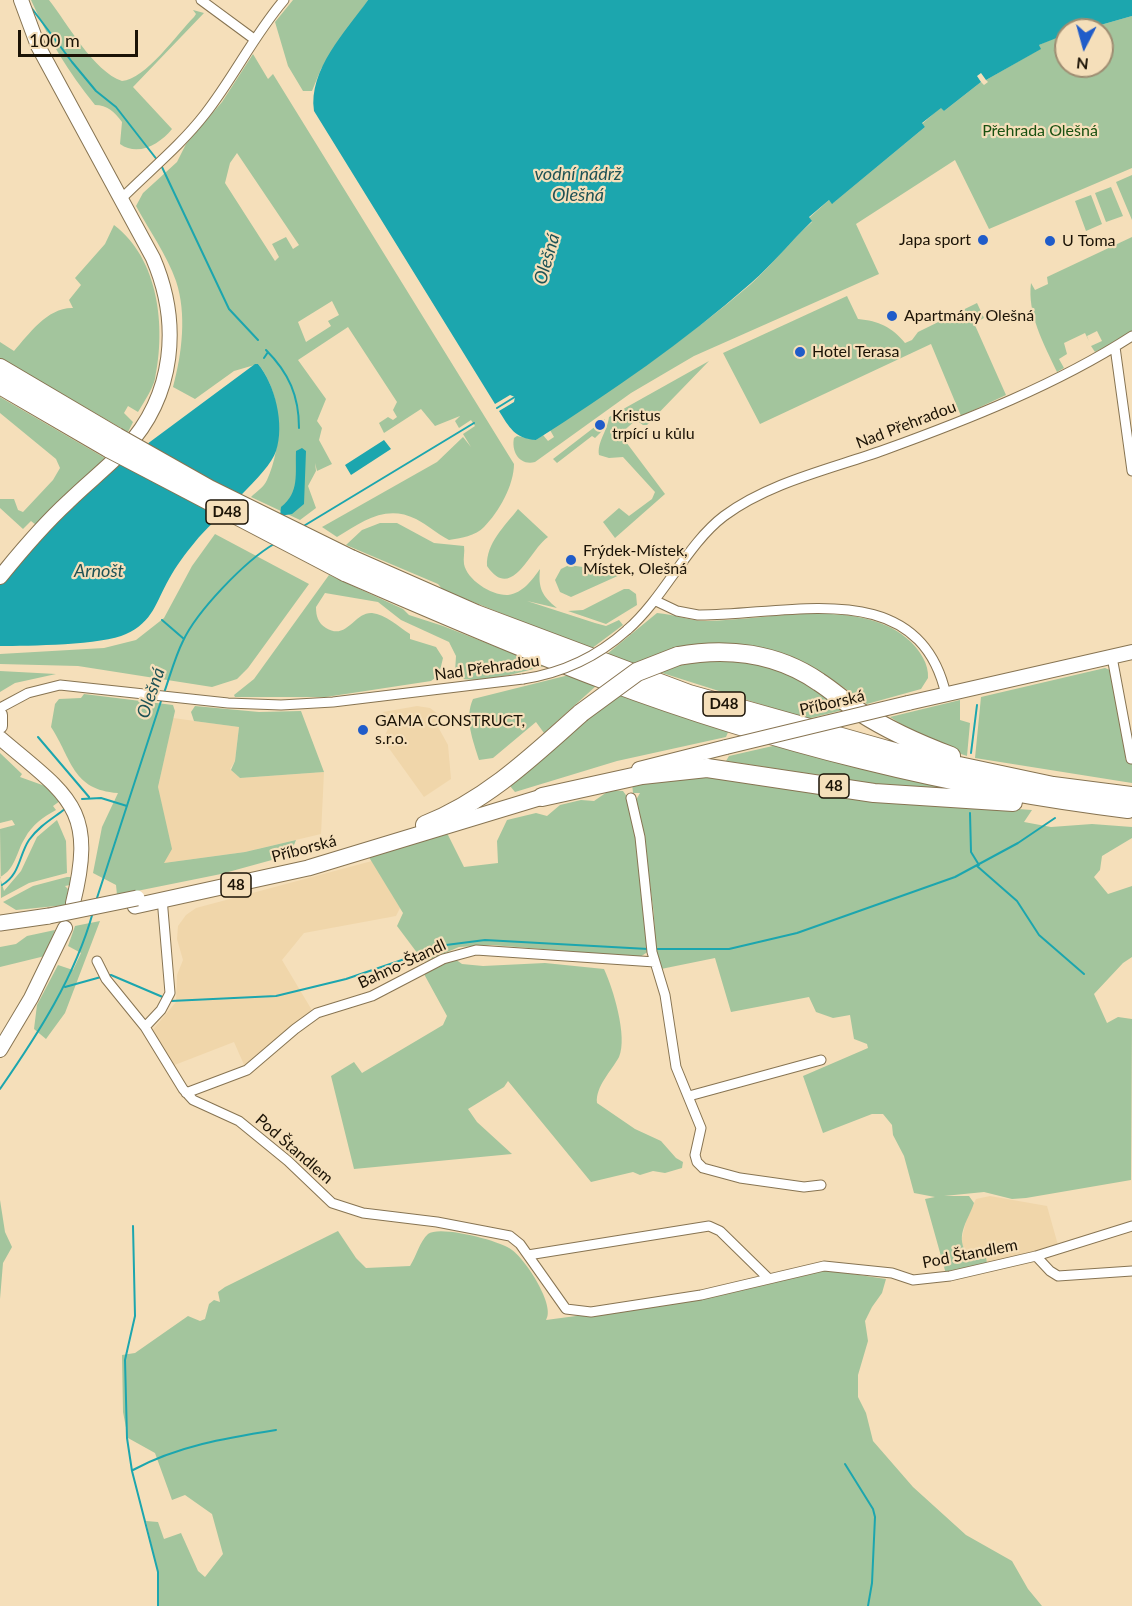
<!DOCTYPE html>
<html>
<head>
<meta charset="utf-8">
<style>
	body { margin:0 }
	#map { position:relative; width:1132px; height:1606px; overflow:hidden; background:#f5dfba; font-family:Lato,sans-serif }
	canvas { display:block }
	.north { position:absolute; left:1054px; top:18px; width:60px; height:60px; box-sizing:border-box; background:#f5dfba; border:2px solid #9e8d72; border-radius:50%; rotate:186deg; font-size:16px; font-weight:700; line-height:24px; text-align:center; color:#1b1306 }
	.north::after { content:''; display:block; margin:auto; width:21px; height:27px; background:#205cc9; clip-path:polygon(50% 0,100% 100%,50% 72%,0 100%) }
	.scale { position:absolute; left:18px; top:30px; width:120px; height:27px; box-sizing:border-box; border:3px solid #1b1306; border-top:0; padding-left:8px; font-size:18px; line-height:21px; white-space:nowrap; color:#1b1306; -webkit-text-stroke:4px #f5dfba; paint-order:stroke }
</style>
</head>
<body>
<div id="map">
<canvas width="1132" height="1606"></canvas>
<div class="north">N</div>
<div class="scale">100 m</div>
</div>
<script>
const ctx = document.querySelector('canvas').getContext('2d');
ctx.lineJoin = 'round';
function fill(path, color) {
  ctx.fillStyle = color;
  ctx.fill(path, 'evenodd');
}
function stroke(path, color, width, dash) {
  ctx.strokeStyle = color;
  ctx.lineWidth = width;
  ctx.lineCap = dash ? 'butt' : 'round';
  ctx.setLineDash(dash || []);
  ctx.stroke(path);
}
function drawText(font, color, halo, rows, align = 'center') {
  ctx.font = font + ' Lato,sans-serif';
  ctx.lineWidth = 4.5;
  ctx.setLineDash([]);
  ctx.textBaseline = 'middle';
  ctx.strokeStyle = halo;
  ctx.fillStyle = color;
  for (const [text, x, y, turn = 0] of rows) {
    ctx.save();
    ctx.translate(x, y);
    ctx.rotate((+turn || 0) * Math.PI / 180);
    ctx.textAlign = isNaN(turn) ? turn : align;
    if (halo) ctx.strokeText(text, 0, 0);
    ctx.fillText(text, 0, 0);
    ctx.restore();
  }
}
const built = new Path2D(`
	M417,706L430,708L442,717L437,725L448,745L451,779L424,797L383,740L391,722L383,712Z
	M173,718L239,727L235,761L230,769L240,778L324,772L321,834L245,852L164,863L158,787Z
	M372,861L400,908L396,916L304,933L282,960L313,1012L245,1067L234,1042L172,1066L151,1032L176,1002L177,975L183,960L177,939L178,926L186,915L196,908Z
	M990,1196L1047,1206L1058,1245L987,1263L986,1257H977L966,1252L961,1242L967,1217L976,1199Z`);
const green = new Path2D(`
	M31,0H49C68,24 93,71 122,81C145,80 178,33 194,17L196,14L193,10L204,13L133,87L172,129C160,144 138,157 120,144L122,122C115,112 107,105 95,105C68,72 48,38 31,0Z
	M293,0H368L321,69L312,91H303L288,66L275,22Z
	M1132,16V168L989,229L955,160L856,224L879,274L694,356L631,393L535,462C520,466 511,452 514,438L517,436L536,440L543,435L548,441L554,437L550,430C619,385 688,338 751,284C773,264 790,241 812,222L809,218L829,200L833,203L925,127L922,124L941,107L944,111L981,82L984,85L988,82L986,80L1040,49L1039,45L1059,36L1061,40L1066,38V66H1102V30H1083Z
	M253,54L268,79L273,74L514,464C514,485 499,512 484,527C476,536 460,538 449,540C437,534 428,525 416,519C386,504 363,521 337,537L322,527L437,462L463,437L471,447L463,434L475,426L471,420L459,428L455,421L460,416L435,426L421,409L384,433L379,423L388,417L393,420L397,417L393,410L397,402L348,327L298,360L326,399L317,421L322,428L319,440L332,464L317,471L315,463L316,471L308,486L316,508L300,520L251,497C256,492 264,487 267,480C283,446 283,394 258,364L234,371L195,399L173,387C182,354 187,314 176,281C167,255 149,230 136,206L143,193L177,162L186,144L222,102ZM237,153L299,245L293,249L286,237L272,244L279,257L275,261L225,183L230,163ZM332,301L339,315L328,321L331,326L306,342L298,322Z
	M1132,175V220L1116,182Z
	M1111,187L1123,216L1106,222L1095,193Z
	M1091,195L1102,224L1086,231L1075,201Z
	M114,225C159,259 166,327 155,379C152,390 144,402 138,412L128,406L124,413L133,422L128,432L0,358V342L14,351C29,334 48,307 73,308L69,300L81,285L75,278L105,244Z
	M1132,237V334L1095,352L1091,346L1102,341L1097,331L1087,336L1089,341L1085,333L1064,343L1067,354L1059,359L1064,368L1057,372C1044,344 1027,314 1031,283L1035,290L1048,284L1047,277Z
	M847,296L858,319C879,321 892,327 905,343L912,340L918,332L977,303L984,318L974,323L1006,395L961,416L931,344L760,424L723,353Z
	M709,361L647,425H643L636,420L620,434L665,494L615,538L603,522L619,508L629,516L652,499L655,492L623,457L609,458L599,455C597,442 607,432 609,417Z
	M0,397L105,458L36,525L31,521L23,529L0,508V499H14L18,510L23,512L53,480L60,468L56,459L0,413Z
	M605,419L604,429L595,438L592,436L557,463L553,459Z
	M518,509L548,537C530,549 512,603 487,566C486,543 505,526 518,509Z
	M380,523H397L434,543L464,546C465,552 463,558 464,564C467,580 492,596 508,595C523,593 532,580 540,569C538,588 542,596 557,608L527,601L595,623L606,626L619,620L623,625L591,649L443,590L438,584L346,545L362,530Z
	M215,534L309,584L248,668L237,679L212,687L78,666L0,664V654L104,648L136,640L164,618L192,566Z
	M569,565L617,572L622,574L571,597L560,592L555,580L561,569Z
	M329,575L403,609L409,615L443,626L545,666C520,672 483,684 458,678L455,672L456,656L449,642L401,620L378,602L325,593L316,607C316,616 318,623 326,628C347,641 354,612 372,613C385,614 399,627 410,634V639L436,647L443,658L439,675L431,681L326,697H235L234,695L254,679Z
	M624,589H629L636,594L637,605L606,624L568,611L583,610Z
	M657,613C674,614 689,621 707,621C768,620 863,596 911,642C920,651 929,664 928,678L921,689L867,704C837,682 809,663 773,652L637,665L607,654Z
	M715,658L785,669L851,708L807,719L656,671Z
	M1105,668L1110,670L1128,755L1125,759L1132,762V783L975,758L981,697Z
	M0,671L56,674L15,683L0,692Z
	M569,675L596,686L544,733L536,722L493,758L479,760C473,740 464,719 473,699Z
	M84,694L173,705L175,711L158,787L172,849L164,863L245,852L296,840L290,855L221,874L117,895L116,885L93,873L102,827L118,793C72,790 72,759 51,727L55,704L59,699L81,698Z
	M618,694L729,730L726,737L617,761L515,792L510,786Z
	M960,700V720L970,723L967,756L934,745L890,717Z
	M195,706L259,712L301,711L324,772L240,778L231,770L235,761L239,727L194,721L191,712Z
	M777,745L951,790L884,785L726,761L729,756Z
	M0,753L22,774L20,777L45,786L60,801L53,806L56,810C43,817 32,825 25,838C16,852 16,869 0,877L4,891L21,871L37,837L57,820L66,841L67,873L29,883L1,898L0,829L15,825L12,820L0,823Z
	M720,775L906,801L1032,810L1024,822L1051,827L1092,824L1132,827V838L1102,856L1100,870L1094,877L1108,894L1132,886V957L1123,963L1094,994L1107,1023L1118,1017L1132,1019L1131,1180L1026,1198L1012,1199L984,1192L944,1196H969L974,1203C969,1219 955,1235 966,1252L977,1257H986L987,1263L946,1274L925,1199L935,1197L914,1193L904,1156L893,1135L892,1125L883,1114H872L823,1133L803,1076L868,1048L867,1044L854,1039L850,1015L833,1018L816,1012L809,997L731,1012L715,958L661,969C653,945 656,924 652,900C648,866 643,833 636,800L640,793H633L632,783Z
	M610,790L623,791L628,798L640,854L649,951L640,957L492,945L459,947L424,962L397,926L403,913L367,854L446,831L464,867L498,863L497,841L507,820L536,813L547,816L560,805L581,800L594,801Z
	M67,877H72L70,885L65,886L68,889L66,905L16,910L3,902L33,886Z
	M100,921L65,1013L46,1039L34,1029L37,1005L58,965L73,970L81,953L68,946L75,926Z
	M55,930L45,956L0,967V947L16,944L27,936Z
	M455,959L462,964L483,966L545,963L604,969C613,988 628,1037 619,1057C612,1070 595,1087 597,1103L635,1129L661,1141L676,1158L683,1162L682,1168L665,1173L653,1171L640,1175L633,1172L591,1182L508,1081L504,1087L468,1109L477,1122L512,1154L354,1169L331,1076L354,1062L362,1073L443,1025L447,1016L424,974Z
	M0,1200L5,1232L12,1247L3,1263L0,1299Z
	M338,1231L356,1258L366,1268L410,1266C416,1257 420,1241 428,1234C440,1225 501,1241 512,1250C526,1260 556,1306 546,1320L689,1301L819,1269L886,1279L882,1293L872,1307L865,1321L868,1341L858,1375V1397L866,1413L873,1441L913,1487L966,1535L1012,1561L1028,1589L1042,1606H158L159,1577L146,1521L158,1522L164,1539L181,1533L198,1571L205,1577L223,1554L212,1514L185,1495L172,1500L155,1453L128,1438L123,1412L122,1355L135,1353L188,1316L200,1321L205,1319L209,1304L214,1300L220,1302L218,1292L225,1287Z`);
const water = new Path2D(`
	M368,0H1132V16L1083,30H1066V38L1061,41L1059,37L1039,45L1041,49L986,80L981,73L977,76L981,82L944,111L941,108L922,123L925,127L832,204L829,200L809,217L812,221C791,241 773,264 751,283C684,342 611,392 536,440C515,439 509,427 499,411L514,402L515,397L510,395L495,404L314,111C308,70 346,31 368,0Z
	M255,364H258C275,384 285,425 276,451C269,474 214,518 195,542C186,553 176,566 169,579C156,602 153,622 126,634C103,645 28,646 0,646V585L41,537L104,476Z
	M384,440L391,449L351,475L345,465Z
	M302,448L306,451L304,504L292,514L280,516L281,507C300,492 295,474 296,451Z`);
const stream = new Path2D(`
	M30,6L72,62L96,91L116,107L158,161
	M161,165L229,309L258,340
	M266,350C289,373 299,396 299,428
	M264,358L268,352
	M497,408L518,395
	M302,527L474,423
	M162,620L184,639
	M164,693C170,676 175,657 183,641C197,611 245,561 274,544
	M38,737L89,797
	M971,753L977,705
	M82,799L101,798L127,806
	M970,813L971,852L979,865
	M977,866L1017,901L1039,935L1084,974
	M2,885C20,875 19,855 29,840C39,826 52,819 65,809
	M96,901L162,698
	M654,949H729L797,933L955,877L1018,843L1055,818
	M107,976L111,975L165,998
	M65,987L101,977
	M171,1001L276,996L346,979L446,945L485,940L648,949
	M0,1089C38,1034 75,977 93,912
	M133,1226L135,1316L125,1360L127,1438L132,1471L158,1572V1606
	M845,1464L873,1509L875,1517L872,1583L868,1606
	M133,1470C177,1446 226,1438 276,1430`);
const street = new Path2D(`
	M201,0L254,39
	M121,199C149,171 181,145 205,114C234,77 254,35 284,0
	M1115,347L1132,471
	M656,601L677,611L698,615C787,616 919,573 946,695
	M627,630C664,598 687,544 724,516C770,482 831,469 884,450C967,420 1058,384 1132,336
	M1112,657L1131,759
	M0,708L28,693L60,685L228,703L281,705L333,702L523,679
	M631,798L640,837L652,952L665,995L676,1067L701,1128L695,1155L697,1162L703,1168L740,1178L804,1187L821,1185
	M97,961L106,979L145,1027L183,1089L193,1100L239,1121L288,1161L332,1203L363,1213L437,1222L510,1236L520,1244L566,1309L591,1312L701,1295L824,1266L892,1273L913,1280L950,1276L1036,1256L1132,1226
	M145,1027L161,1010L170,993L162,898
	M186,1093L247,1070L295,1029L317,1013L372,996L443,959L476,950L655,962
	M689,1096L821,1060
	M528,1255L709,1226L720,1231L769,1279
	M1036,1256L1050,1271L1058,1276L1132,1271`);
const secondary = new Path2D(`
	M0,577C21,551 43,525 68,502C86,484 107,468 125,449C175,395 181,323 153,258L38,46L21,0
	M908,703L1132,652
	M0,715V726
	M0,738C68,796 97,807 73,903
	M639,769L726,747
	M0,1050L31,998L65,928`);
const primary = new Path2D(`
	M135,906L308,868L542,797
	M0,923L49,916`);
const highway = new Path2D(`
	M0,368L117,437
	M0,385L110,449
	M351,559L476,614L689,694L898,753L1053,786L1132,796
	M345,572C431,609 517,647 605,680C770,742 953,788 1128,809
	M678,656C727,647 777,653 819,682C833,691 846,703 860,712C888,730 919,744 951,756
	M542,797L642,775L707,768L874,793L1013,802
	M425,825C486,801 533,756 581,713`);
const streetBridge = new Path2D(`
	M523,679C563,673 597,657 627,630`);
const secondaryBridge = new Path2D(`
	M726,747L908,703`);
const primaryBridge = new Path2D(`
	M49,916L137,898`);
const highwayBridge = new Path2D(`
	M117,437L209,489L351,559
	M110,449L345,572
	M581,713L637,672L678,656`);
const markers = [
	[983,240,6,"#205cc9"],
	[1050,241,6,"#205cc9"],
	[892,316,6,"#205cc9"],
	[800,352,6,"#205cc9"],
	[600,425,6,"#205cc9"],
	[571,560,6,"#205cc9"],
	[363,730,6,"#205cc9"]
];
const shields = [
	[227,512,42],
	[724,704,42],
	[834,786,30],
	[236,885,30]
];
const shieldNames = [
	["D48",227,512],
	["D48",724,704],
	["48",834,786],
	["48",236,885]
];
const parkNames = [
	["Přehrada Olešná",1040,131]
];
const poiNames = [
	["Japa sport",971,240,"right"],
	["U Toma",1062,241],
	["Apartmány Olešná",904,316],
	["Hotel Terasa",812,352],
	["Kristus",612,416],
	["trpící u kůlu",612,434],
	["Frýdek-Místek,",583,551],
	["Místek, Olešná",583,569],
	["GAMA CONSTRUCT,",375,721],
	["s.r.o.",375,739]
];
const streetNames = [
	["Nad Přehradou",906,425,-21],
	["Nad Přehradou",487,668,-8],
	["Příborská",832,703,-13],
	["Příborská",304,849,-15],
	["Bahno-Štandl",402,964,-25],
	["Pod Štandlem",294,1149,41],
	["Pod Štandlem",970,1254,-11]
];
const waterNames = [
	["vodní nádrž",578,174],
	["Olešná",578,195],
	["Olešná",547,259,-74],
	["Arnošt",99,571],
	["Olešná",151,693,-71]
];
fill(built, '#f0d6aa');
fill(green, '#a3c59d');
fill(water, '#1ca6ae');
stroke(stream, '#1ca6ae', 2);
stroke(street, '#877452', 11);
stroke(secondary, '#877452', 16);
stroke(primary, '#877452', 17);
stroke(highway, '#877452', 20);
stroke(street, '#fff', 9);
stroke(secondary, '#fff', 14);
stroke(primary, '#fff', 15);
stroke(highway, '#fff', 18);
stroke(streetBridge, '#877452', 11, []);
stroke(secondaryBridge, '#877452', 16, []);
stroke(primaryBridge, '#877452', 17, []);
stroke(highwayBridge, '#877452', 20, []);
stroke(streetBridge, '#fff', 9);
stroke(secondaryBridge, '#fff', 14);
stroke(primaryBridge, '#fff', 15);
stroke(highwayBridge, '#fff', 18);
for (const [x, y, r, color] of markers) {
  const dot = new Path2D();
  dot.arc(x, y, r, 0, 2 * Math.PI);
  ctx.fillStyle = color;
  ctx.fill(dot);
  stroke(dot, '#f5dfba', 2);
}
for (const [x, y, w] of shields) {
  const box = new Path2D();
  box.roundRect(x - w / 2, y - 12, w, 24, 4.5);
  ctx.fillStyle = '#f5dfba';
  ctx.fill(box);
  stroke(box, '#1b1306', 1.5);
}
drawText('bold 15px', '#1b1306', null, shieldNames);
drawText('16px', '#1a5111', '#f5dfba', parkNames);
drawText('16px', '#1b1306', '#f5dfba', poiNames, 'left');
drawText('16px', '#1b1306', '#f5dfba', streetNames);
drawText('italic 18px', '#1e5255', '#f5dfba', waterNames);
</script>
</body>
</html>
